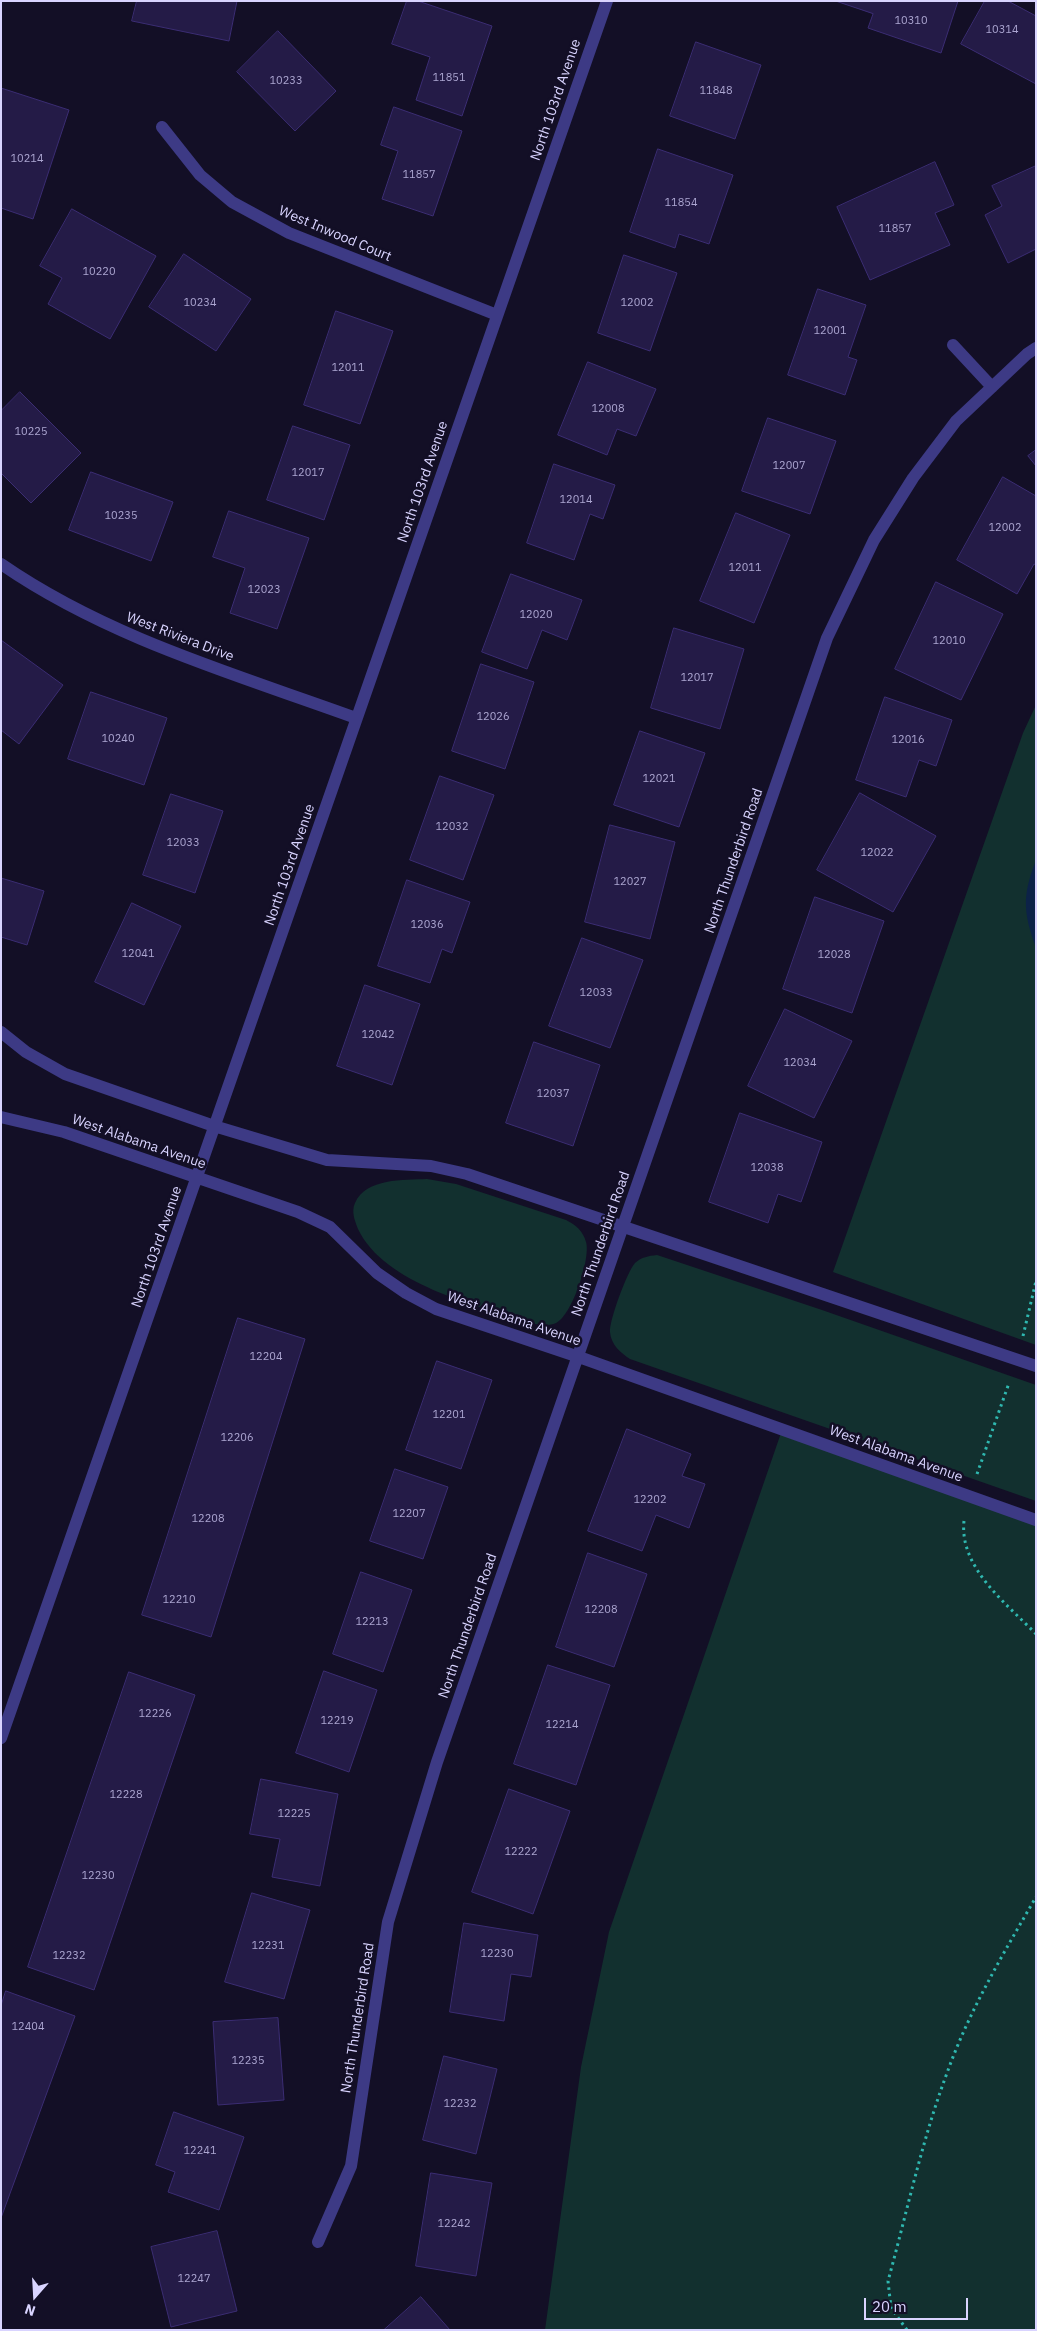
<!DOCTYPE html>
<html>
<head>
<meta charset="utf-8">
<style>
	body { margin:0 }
	#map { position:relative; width:1037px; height:2331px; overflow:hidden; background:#130f26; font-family:"IBM Plex Sans",sans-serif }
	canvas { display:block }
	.frame { position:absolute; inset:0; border:2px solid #d9d4ff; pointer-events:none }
	.north { position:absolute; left:10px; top:2271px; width:50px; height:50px; -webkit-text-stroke:4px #130f26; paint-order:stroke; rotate:199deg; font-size:14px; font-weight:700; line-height:20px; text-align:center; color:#d9d4ff }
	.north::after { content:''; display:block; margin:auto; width:18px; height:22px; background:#d9d4ff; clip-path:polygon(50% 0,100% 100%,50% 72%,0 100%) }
	.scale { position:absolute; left:864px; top:2298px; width:104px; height:22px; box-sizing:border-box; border:2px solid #d9d4ff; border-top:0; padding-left:6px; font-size:15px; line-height:18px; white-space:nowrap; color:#d9d4ff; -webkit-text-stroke:4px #130f26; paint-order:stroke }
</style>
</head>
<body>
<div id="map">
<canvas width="1037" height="2331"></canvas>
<div class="frame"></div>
<div class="north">N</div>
<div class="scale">20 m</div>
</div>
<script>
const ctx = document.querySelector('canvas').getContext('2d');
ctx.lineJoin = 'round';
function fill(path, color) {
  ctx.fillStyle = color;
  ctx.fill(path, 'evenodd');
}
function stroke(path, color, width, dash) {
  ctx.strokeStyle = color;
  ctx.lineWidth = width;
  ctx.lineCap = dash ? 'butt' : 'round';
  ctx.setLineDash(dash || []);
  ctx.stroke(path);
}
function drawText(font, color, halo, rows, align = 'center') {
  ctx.font = font + ' "IBM Plex Sans",sans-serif';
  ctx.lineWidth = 5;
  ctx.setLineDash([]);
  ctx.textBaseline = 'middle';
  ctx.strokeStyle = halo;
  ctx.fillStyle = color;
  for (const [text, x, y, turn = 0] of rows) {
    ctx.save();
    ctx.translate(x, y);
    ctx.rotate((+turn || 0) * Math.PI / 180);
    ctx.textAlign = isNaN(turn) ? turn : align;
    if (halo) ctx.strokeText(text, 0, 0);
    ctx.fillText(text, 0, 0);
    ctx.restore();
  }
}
const green = new Path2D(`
	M1036,705V1345L833,1272L1023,733Z
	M427,1179L456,1184L566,1220C576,1225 583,1231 586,1242C591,1258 572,1316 556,1323C547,1327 537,1324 529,1323C476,1305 384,1284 358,1229C355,1221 351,1212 355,1203C366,1178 404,1180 427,1179Z
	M657,1255L822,1310L1036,1385V1501L630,1359C621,1353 611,1345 610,1332C609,1321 627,1272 635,1263C642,1257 648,1256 657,1255Z
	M782,1430L1036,1520V2330H545L581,2067L609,1932Z`);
const water = new Path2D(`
	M1036,860V948C1023,912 1022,896 1036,860Z`);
const building = new Path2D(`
	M137,1H237L229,41L132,21Z
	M407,1H418L492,26L462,116L416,100L430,57L392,44Z
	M836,1H958L941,53L868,28L873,14Z
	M985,1H1008L1036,16V84L961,44Z
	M278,31L336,91L295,131L237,72Z
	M696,42L761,65L735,139L670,116Z
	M1,88L69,110L33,219L1,208Z
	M394,107L462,131L433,216L382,199L398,151L381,145Z
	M658,149L733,175L709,244L679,234L675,248L630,232Z
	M935,162L954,205L935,213L950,245L870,280L837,207Z
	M1036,166V249L1008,263L985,215L1002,206L992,186Z
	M72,209L156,256L110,339L48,304L62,278L40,266Z
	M184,254L251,299L216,351L149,307Z
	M624,255L677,273L650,351L598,333Z
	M818,289L866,305L848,357L857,360L845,395L788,375Z
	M336,311L393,331L360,424L304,405Z
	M588,362L656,389L636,436L617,429L607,455L558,435Z
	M20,392L81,453L31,503L1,473V411Z
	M768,418L836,441L810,514L742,491Z
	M293,426L350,445L324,520L267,500Z
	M1036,450V466L1028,456Z
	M554,464L615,485L603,519L590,514L574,560L527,543Z
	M91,472L173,502L151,561L69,530Z
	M1003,477L1036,496V565L1034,564L1017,594L957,560Z
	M229,511L309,538L277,629L230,613L245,568L213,557Z
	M736,513L790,535L754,623L700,601Z
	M511,574L582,600L567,640L542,630L527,669L482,652Z
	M936,582L1003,614L961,700L895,669Z
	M674,628L744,649L720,729L651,708Z
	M1,640L63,685L19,744L1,730Z
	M481,664L534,682L505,769L452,751Z
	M91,692L167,718L144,785L68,759Z
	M885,697L952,720L936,766L919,760L906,797L856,780Z
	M640,731L705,753L679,827L614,805Z
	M440,776L494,795L463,880L410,860Z
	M860,793L936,836L893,912L817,870Z
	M171,794L223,811L195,893L143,875Z
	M610,825L675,842L650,939L585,922Z
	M1,878L44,891L27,945L1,937Z
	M407,880L470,902L452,953L442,949L430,983L378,966Z
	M815,897L884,921L852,1013L783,989Z
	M132,903L181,926L144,1005L95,982Z
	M582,938L643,960L610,1048L549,1026Z
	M365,985L420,1004L392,1085L337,1066Z
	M785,1009L852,1041L814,1118L748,1086Z
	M534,1042L600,1065L573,1146L506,1123Z
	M740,1113L822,1142L801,1202L778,1194L768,1223L709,1202Z
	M238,1318L305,1339L211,1637L142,1615Z
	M437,1361L492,1380L461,1469L406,1450Z
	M627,1429L691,1454L682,1476L705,1484L689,1528L656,1515L642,1551L588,1531Z
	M395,1469L448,1487L423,1559L370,1541Z
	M588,1553L647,1574L614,1667L556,1647Z
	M361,1572L412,1590L383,1672L333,1654Z
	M548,1665L610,1685L576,1785L514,1764Z
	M324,1671L377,1690L349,1772L296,1753Z
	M129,1672L195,1695L94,1990L28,1967Z
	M261,1779L338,1794L320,1886L272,1877L280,1839L250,1834Z
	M509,1789L570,1811L533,1914L472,1892Z
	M252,1893L310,1910L284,1999L225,1982Z
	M464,1923L538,1935L531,1977L511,1974L504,2021L450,2012Z
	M6,1991L75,2016L1,2218V2006Z
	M278,2018L284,2100L218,2105L213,2022Z
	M444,2056L497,2069L476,2154L423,2140Z
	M174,2112L244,2137L219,2210L168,2192L175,2172L156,2165Z
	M431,2173L492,2183L476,2276L416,2266Z
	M217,2231L237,2311L171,2327L151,2247Z
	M421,2297L450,2330H384Z`);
const path = new Path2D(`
	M1023,1336L1036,1281
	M977,1474L1009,1383
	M964,1521C959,1568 1007,1604 1036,1634
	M907,2330L891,2308L888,2281C907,2212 922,2140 947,2073C969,2011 1003,1954 1036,1897`);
const minor = new Path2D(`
	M162,127L200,175L232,202L289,233L497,315
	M953,345L992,387
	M1,564C108,638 235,674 356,718
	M1,1032L26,1052L65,1074L214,1126L327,1160L431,1166L467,1174L1036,1366
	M1,1117L64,1132L298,1212L330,1227L377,1273L406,1293L436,1309L579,1357L1036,1520
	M1,1738L607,1
	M318,2242L351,2166L388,1922L437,1762L827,638L874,540L913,478L956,421L1027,354L1036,348`);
const numberNames = [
	["10310",911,21],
	["10314",1002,30],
	["11851",449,78],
	["10233",286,81],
	["11848",716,91],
	["10214",27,159],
	["11857",419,175],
	["11854",681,203],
	["11857",895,229],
	["10220",99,272],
	["10234",200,303],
	["12002",637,303],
	["12001",830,331],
	["12011",348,368],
	["12008",608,409],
	["10225",31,432],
	["12007",789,466],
	["12017",308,473],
	["12014",576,500],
	["10235",121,516],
	["12002",1005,528],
	["12011",745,568],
	["12023",264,590],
	["12020",536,615],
	["12010",949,641],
	["12017",697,678],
	["12026",493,717],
	["10240",118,739],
	["12016",908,740],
	["12021",659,779],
	["12032",452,827],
	["12033",183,843],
	["12022",877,853],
	["12027",630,882],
	["12036",427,925],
	["12041",138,954],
	["12028",834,955],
	["12033",596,993],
	["12042",378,1035],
	["12034",800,1063],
	["12037",553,1094],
	["12038",767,1168],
	["12204",266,1357],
	["12201",449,1415],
	["12206",237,1438],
	["12202",650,1500],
	["12207",409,1514],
	["12208",208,1519],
	["12210",179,1600],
	["12208",601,1610],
	["12213",372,1622],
	["12226",155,1714],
	["12219",337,1721],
	["12214",562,1725],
	["12228",126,1795],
	["12225",294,1814],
	["12222",521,1852],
	["12230",98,1876],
	["12231",268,1946],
	["12230",497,1954],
	["12232",69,1956],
	["12404",28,2027],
	["12235",248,2061],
	["12232",460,2104],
	["12241",200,2151],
	["12242",454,2224],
	["12247",194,2279]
];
const streetNames = [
	["North 103rd Avenue",556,100,-71],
	["West Inwood Court",335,234,23],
	["North 103rd Avenue",423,482,-71],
	["West Riviera Drive",180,637,21],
	["North Thunderbird Road",734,861,-71],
	["North 103rd Avenue",290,865,-71],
	["West Alabama Avenue",139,1142,19],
	["North Thunderbird Road",601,1244,-71],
	["North 103rd Avenue",157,1247,-71],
	["West Alabama Avenue",514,1319,19],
	["West Alabama Avenue",896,1454,20],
	["North Thunderbird Road",468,1626,-71],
	["North Thunderbird Road",358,2018,-81]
];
fill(green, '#12302f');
fill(water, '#0c2248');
fill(building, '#241b47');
stroke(building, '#3b2d73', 1);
stroke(path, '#2fb8b0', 3, [2.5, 4]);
stroke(minor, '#3d3a85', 12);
drawText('11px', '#aca6d1', null, numberNames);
drawText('14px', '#d9d4ff', '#130f26', streetNames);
</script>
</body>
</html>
